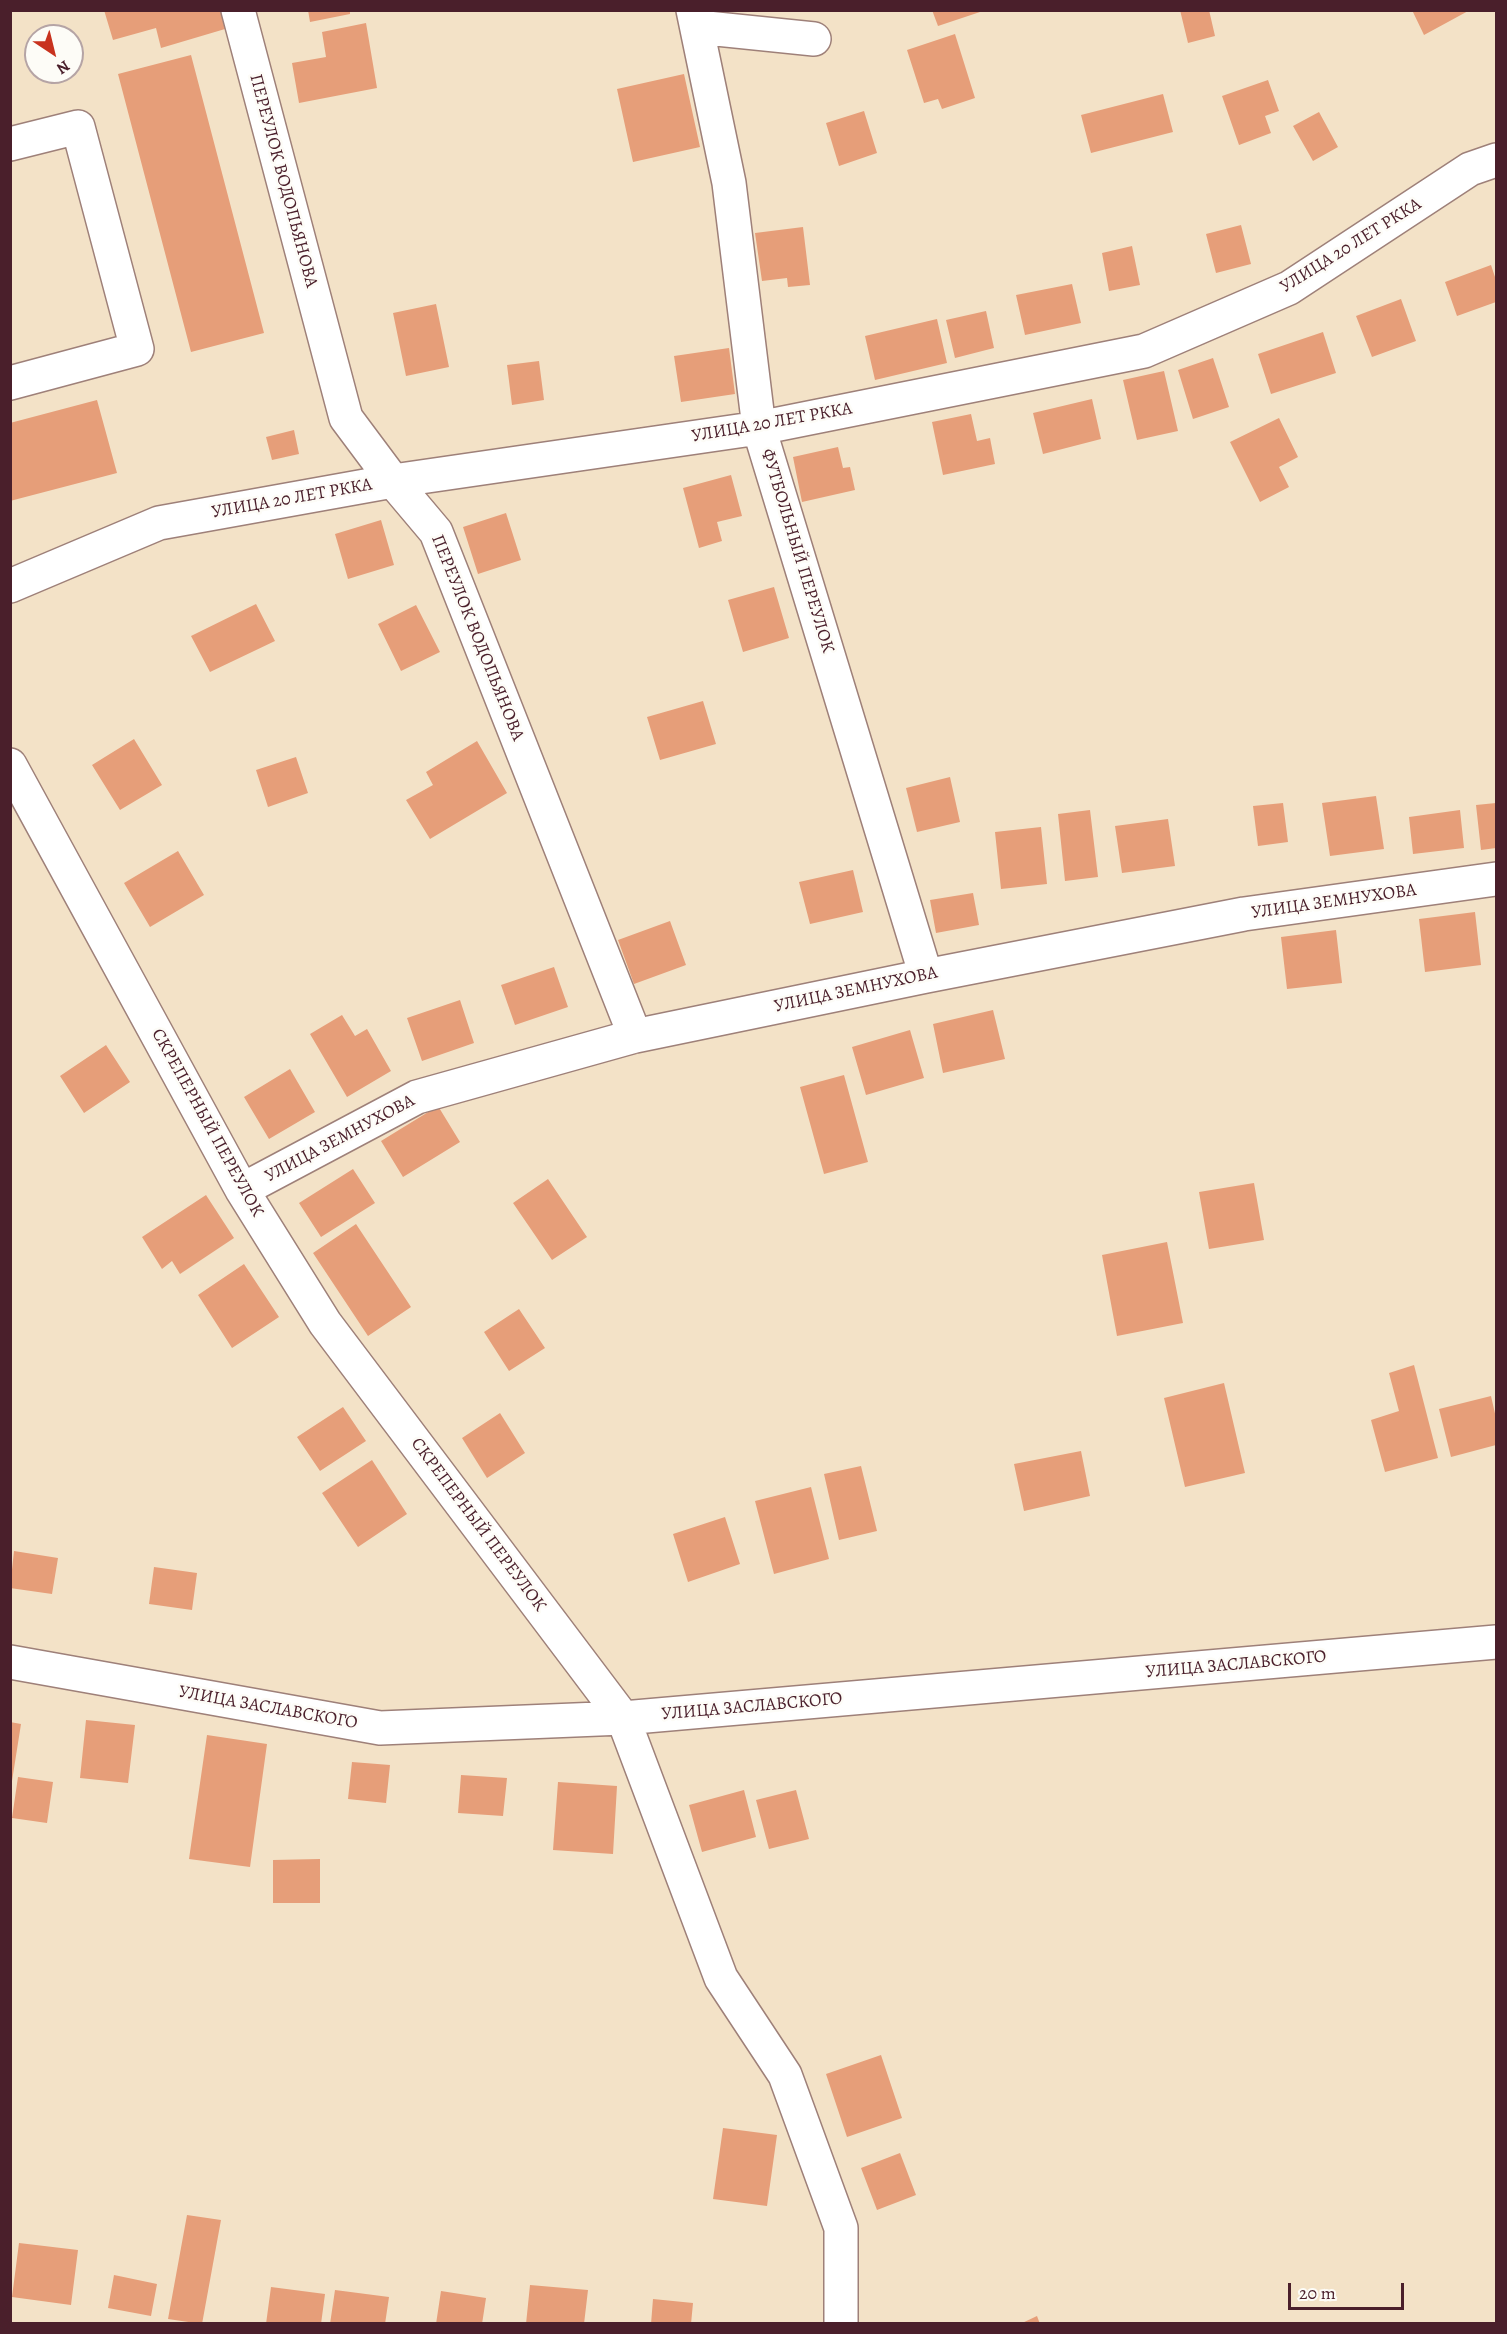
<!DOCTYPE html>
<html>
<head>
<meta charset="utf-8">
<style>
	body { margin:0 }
	#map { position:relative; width:1507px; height:2334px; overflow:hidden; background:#f3e2c7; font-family:Alegreya,serif }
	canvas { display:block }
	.frame { position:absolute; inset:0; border:12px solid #4a1f2b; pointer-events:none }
	.north { position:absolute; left:24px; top:24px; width:60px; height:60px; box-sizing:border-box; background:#fdfcf7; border:2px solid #b5a4a5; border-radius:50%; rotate:145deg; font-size:16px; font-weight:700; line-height:24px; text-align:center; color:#4a1f2b }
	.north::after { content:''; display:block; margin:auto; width:21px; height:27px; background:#c8321e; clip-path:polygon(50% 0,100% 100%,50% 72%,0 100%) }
	.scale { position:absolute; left:1288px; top:2283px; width:116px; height:27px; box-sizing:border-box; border:3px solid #4a1f2b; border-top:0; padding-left:8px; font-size:18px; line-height:21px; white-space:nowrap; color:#4a1f2b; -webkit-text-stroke:4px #fdfcf7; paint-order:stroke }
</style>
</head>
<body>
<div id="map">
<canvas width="1507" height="2334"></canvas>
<div class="frame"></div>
<div class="north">N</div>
<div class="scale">20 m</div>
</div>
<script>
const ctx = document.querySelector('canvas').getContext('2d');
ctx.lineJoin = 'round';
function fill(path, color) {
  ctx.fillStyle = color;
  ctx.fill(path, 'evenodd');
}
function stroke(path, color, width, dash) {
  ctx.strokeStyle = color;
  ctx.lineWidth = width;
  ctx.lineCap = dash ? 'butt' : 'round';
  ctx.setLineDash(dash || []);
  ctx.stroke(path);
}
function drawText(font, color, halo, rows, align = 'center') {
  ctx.font = font + ' Alegreya,serif';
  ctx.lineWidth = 5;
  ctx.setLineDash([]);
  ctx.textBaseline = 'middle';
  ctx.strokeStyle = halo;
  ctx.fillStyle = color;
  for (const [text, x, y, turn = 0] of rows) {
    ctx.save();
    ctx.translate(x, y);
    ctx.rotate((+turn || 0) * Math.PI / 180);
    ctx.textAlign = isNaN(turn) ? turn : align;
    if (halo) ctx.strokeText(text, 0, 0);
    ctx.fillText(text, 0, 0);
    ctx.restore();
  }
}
const building = new Path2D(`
	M104,10H220L225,29L161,48L156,28L113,40Z
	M308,10H350V14L310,22Z
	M932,10H983V11L938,26Z
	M1180,10H1209L1215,36L1188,43Z
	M1412,10H1470L1424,35Z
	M366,23L377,88L299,103L292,63L326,57L322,32Z
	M955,34L975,98L942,109L938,99L924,103L907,50Z
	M191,55L264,333L191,352L118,74Z
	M684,74L700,147L633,162L617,89Z
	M1268,80L1279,111L1265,116L1271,133L1239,145L1222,96Z
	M1163,94L1173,132L1091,153L1081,115Z
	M864,111L877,153L839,166L826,123Z
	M1319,112L1338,147L1313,161L1293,126Z
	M1241,225L1251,264L1216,273L1206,234Z
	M803,227L810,285L788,287L787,278L762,281L755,233Z
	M1132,246L1140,285L1109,291L1102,253Z
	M1491,265L1496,280V302L1457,316L1445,282Z
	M1072,284L1081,323L1025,335L1016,295Z
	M1401,299L1416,341L1372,357L1356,316Z
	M436,304L449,367L406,376L393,313Z
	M986,311L994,348L955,358L946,320Z
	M937,319L947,363L875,380L865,336Z
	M1323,332L1336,373L1271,394L1258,354Z
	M729,348L735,394L681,402L674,356Z
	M1213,358L1229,407L1193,419L1178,370Z
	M539,361L544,400L512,405L507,365Z
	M1164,371L1178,431L1137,440L1123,380Z
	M1092,399L1101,439L1043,454L1033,413Z
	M97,400L117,473L10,501V423Z
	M971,414L977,441L990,438L995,464L943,475L932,422Z
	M1279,418L1298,457L1279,467L1289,487L1260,502L1230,442Z
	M294,430L299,454L272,460L266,437Z
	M838,447L843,468L850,467L855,490L802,502L793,457Z
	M731,475L742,516L717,522L722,541L699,548L683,488Z
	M506,513L521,560L478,574L463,527Z
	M381,520L394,565L348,579L335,534Z
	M774,587L789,638L743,652L728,600Z
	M256,604L275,641L210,672L191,636Z
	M416,605L440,652L401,671L378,624Z
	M703,701L716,744L660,760L647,717Z
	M134,739L162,785L120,810L92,765Z
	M477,741L507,793L430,839L406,800L433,785L426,772Z
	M296,757L308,793L268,807L256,770Z
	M950,777L960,822L917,832L906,788Z
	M1376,796L1384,849L1330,856L1322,803Z
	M1283,803L1288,842L1258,846L1253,806Z
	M1496,803V848L1481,850L1476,805Z
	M1090,810L1098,877L1065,881L1058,814Z
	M1460,810L1464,848L1413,854L1409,817Z
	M1168,819L1175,866L1122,873L1115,826Z
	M1041,827L1047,884L1001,889L995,832Z
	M178,851L204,895L150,927L124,883Z
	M853,870L863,912L810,924L799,882Z
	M973,893L979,925L936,933L930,900Z
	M1475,912L1481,965L1425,972L1419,919Z
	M670,921L686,965L634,984L618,940Z
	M1336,930L1342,983L1287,989L1281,937Z
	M554,967L568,1007L515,1025L501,985Z
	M460,1000L474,1043L422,1061L407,1018Z
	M993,1010L1005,1059L943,1073L933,1024Z
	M342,1015L355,1036L367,1029L391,1071L347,1097L310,1034Z
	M910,1030L924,1078L866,1095L852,1047Z
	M106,1045L130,1082L84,1113L60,1076Z
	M290,1069L315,1112L269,1139L244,1097Z
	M844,1075L868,1162L824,1174L800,1087Z
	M438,1106L460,1142L403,1177L381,1141Z
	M353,1169L375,1203L321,1237L299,1203Z
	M548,1179L587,1237L552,1260L513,1203Z
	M1254,1183L1264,1240L1209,1249L1199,1192Z
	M206,1195L234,1238L180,1274L172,1261L162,1269L142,1237Z
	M356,1224L411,1307L368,1336L313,1253Z
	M1167,1242L1183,1323L1117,1336L1102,1255Z
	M244,1264L279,1317L232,1348L198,1295Z
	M519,1309L545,1348L509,1371L484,1332Z
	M1414,1365L1438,1458L1385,1472L1371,1420L1399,1411L1389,1373Z
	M1224,1383L1245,1473L1185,1487L1164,1398Z
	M1491,1396L1496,1418V1445L1451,1457L1439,1409Z
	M343,1407L366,1441L320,1471L297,1437Z
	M500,1413L525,1453L487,1478L462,1438Z
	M1081,1451L1090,1496L1024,1511L1014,1464Z
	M372,1460L407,1514L358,1547L322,1493Z
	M861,1466L877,1531L839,1540L824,1474Z
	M811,1487L829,1559L774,1574L755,1501Z
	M725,1517L740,1564L688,1582L673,1534Z
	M14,1551L58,1558L52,1594L10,1588Z
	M154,1567L197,1573L192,1610L149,1604Z
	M86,1720L135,1725L128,1783L80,1778Z
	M10,1722L21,1724L12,1781H10Z
	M207,1735L267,1744L250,1867L189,1859Z
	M352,1762L390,1765L386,1803L348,1799Z
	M461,1775L507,1778L503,1816L458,1813Z
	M18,1777L53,1782L47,1823L12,1818Z
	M558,1782L617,1786L613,1854L553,1850Z
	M744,1790L756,1837L702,1852L689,1805Z
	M796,1790L809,1839L769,1849L756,1800Z
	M320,1859V1903H273V1860Z
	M881,2055L902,2118L847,2137L826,2074Z
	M723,2128L777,2135L767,2206L713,2199Z
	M900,2153L916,2195L877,2210L861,2168Z
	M187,2215L221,2220L202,2324L168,2319Z
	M19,2243L78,2250L71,2305L12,2297Z
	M114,2275L157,2284L151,2316L108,2308Z
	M530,2285L588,2290L584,2324H526Z
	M271,2287L325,2294L321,2324H266Z
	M335,2290L389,2297L385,2324H330Z
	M441,2291L486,2298L482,2324H436Z
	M653,2299L693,2303L691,2324H651Z
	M1037,2316L1040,2324H1020Z`);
const minor = new Path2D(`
	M238,10L346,418L393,481L436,532L635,1036
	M693,10L729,183L759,428L926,976
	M697,27L814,39
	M10,144L78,127L137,349L10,383
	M10,586L159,523L393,481L759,428L1144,351L1289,288L1470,169L1496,160
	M10,765L242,1190L325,1323L623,1718L721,1978L785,2075L841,2228V2324
	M242,1190L417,1097L635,1036L926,976L1244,914L1496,879
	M10,1662L380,1728L623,1718L1496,1642`);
const streetNames = [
	["ПЕРЕУЛОК ВОДОПЬЯНОВА",283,181,75],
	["УЛИЦА 20 ЛЕТ РККА",1351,246,-32],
	["УЛИЦА 20 ЛЕТ РККА",772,423,-10],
	["УЛИЦА 20 ЛЕТ РККА",292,499,-10],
	["ФУТБОЛЬНЫЙ ПЕРЕУЛОК",797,551,73],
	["ПЕРЕУЛОК ВОДОПЬЯНОВА",477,638,68],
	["УЛИЦА ЗЕМНУХОВА",1334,902,-8],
	["УЛИЦА ЗЕМНУХОВА",856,990,-12],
	["СКРЕПЕРНЫЙ ПЕРЕУЛОК",207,1123,61],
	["УЛИЦА ЗЕМНУХОВА",340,1139,-28],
	["СКРЕПЕРНЫЙ ПЕРЕУЛОК",478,1525,53],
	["УЛИЦА ЗАСЛАВСКОГО",1236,1665,-5],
	["УЛИЦА ЗАСЛАВСКОГО",752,1707,-5],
	["УЛИЦА ЗАСЛАВСКОГО",268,1708,10]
];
fill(building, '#e69e79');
stroke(minor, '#9e8079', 36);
stroke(minor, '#fff', 33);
drawText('18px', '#4a1f2b', '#fdfcf7', streetNames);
</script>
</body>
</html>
